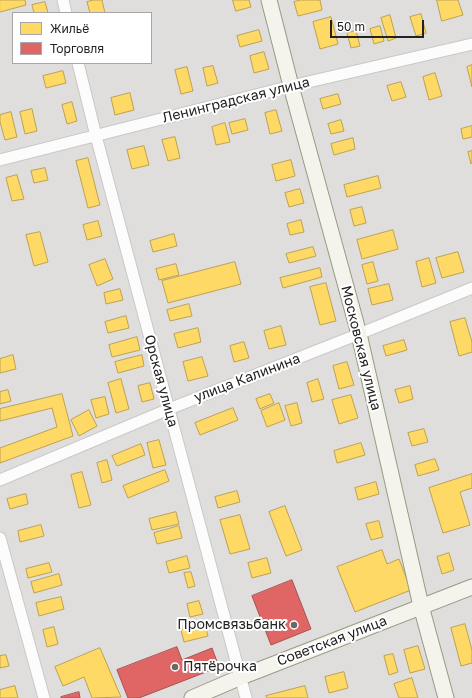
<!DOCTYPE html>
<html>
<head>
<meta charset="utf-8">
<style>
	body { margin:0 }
	#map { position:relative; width:472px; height:698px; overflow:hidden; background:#f0eeeb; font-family:"Golos Text",sans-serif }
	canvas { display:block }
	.legend { position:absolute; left:12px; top:12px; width:140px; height:52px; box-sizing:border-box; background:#fff; border:1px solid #a7a7a7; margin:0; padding:5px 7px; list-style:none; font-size:12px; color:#222 }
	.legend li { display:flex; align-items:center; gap:8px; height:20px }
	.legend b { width:20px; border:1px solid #a7a7a7 }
	.scale { position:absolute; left:330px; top:20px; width:94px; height:18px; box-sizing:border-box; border:2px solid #222; border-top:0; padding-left:5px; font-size:12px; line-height:14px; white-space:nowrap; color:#222; -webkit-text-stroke:3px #fff; paint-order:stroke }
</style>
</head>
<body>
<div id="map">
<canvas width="472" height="698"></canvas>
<ul class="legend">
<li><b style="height:11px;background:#ffd966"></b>Жильё</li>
<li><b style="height:11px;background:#e06666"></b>Торговля</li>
</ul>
<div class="scale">50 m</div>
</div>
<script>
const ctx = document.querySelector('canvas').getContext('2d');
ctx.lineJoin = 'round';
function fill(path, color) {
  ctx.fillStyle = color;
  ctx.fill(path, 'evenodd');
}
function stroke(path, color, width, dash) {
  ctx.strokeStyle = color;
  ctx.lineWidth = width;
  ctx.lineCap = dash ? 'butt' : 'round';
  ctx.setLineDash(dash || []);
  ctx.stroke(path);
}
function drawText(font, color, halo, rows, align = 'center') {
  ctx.font = font + ' "Golos Text",sans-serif';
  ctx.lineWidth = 4;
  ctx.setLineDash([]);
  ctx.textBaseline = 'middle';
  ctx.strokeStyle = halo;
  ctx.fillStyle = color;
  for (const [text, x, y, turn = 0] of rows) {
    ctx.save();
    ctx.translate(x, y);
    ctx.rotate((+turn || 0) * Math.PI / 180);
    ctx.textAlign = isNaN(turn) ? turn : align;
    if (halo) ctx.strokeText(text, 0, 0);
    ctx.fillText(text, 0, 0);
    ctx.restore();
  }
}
const residential = new Path2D(`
	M0,0H472V698H0ZM13,13H151V63H13Z`);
const homes = new Path2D(`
	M0,0H25L26,5L0,12Z
	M94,0H102L105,13H90L87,2Z
	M233,0H249L251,7L236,11Z
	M301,0H320L322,10L298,16L294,2Z
	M437,0H458L463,15L442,21Z
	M45,2L48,13H34L32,5Z
	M421,14L426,33L416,36L410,17Z
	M390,15L396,38L388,41L381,18Z
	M331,17L338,44L320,49L313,22Z
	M380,26L384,41L374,44L370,29Z
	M259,30L262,41L240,47L237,36Z
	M356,31L360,46L351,48L347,33Z
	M264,52L269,69L254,73L250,56Z
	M472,65V87L467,67Z
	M213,66L218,83L207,86L203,68Z
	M187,67L193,91L181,94L175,70Z
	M63,71L66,83L46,88L43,76Z
	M435,73L442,96L429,100L423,77Z
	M401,82L406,97L392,101L387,86Z
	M130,93L134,110L115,115L111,98Z
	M338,94L341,104L323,109L320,99Z
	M72,102L77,121L67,124L62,105Z
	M32,109L37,131L25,134L20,112Z
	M276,110L282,131L270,134L265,113Z
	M11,112L17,137L5,140L0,122V115Z
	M245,119L248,130L232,134L229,123Z
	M341,120L344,131L331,134L328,124Z
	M225,123L230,142L216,145L212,127Z
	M472,126V137L463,139L461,129Z
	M175,137L180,158L168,161L162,140Z
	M353,138L355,149L334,155L331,144Z
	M144,146L149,165L132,169L127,150Z
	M472,151V163L471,164L468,152Z
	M88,158L100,205L88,208L76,161Z
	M291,160L295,176L276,181L272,165Z
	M45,168L48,180L34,183L31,171Z
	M17,175L24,199L12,201L6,178Z
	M378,176L381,188L347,197L344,185Z
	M300,189L304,203L289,207L285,193Z
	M362,207L366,223L354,226L350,210Z
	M301,220L304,232L290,235L287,224Z
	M98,221L102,236L87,240L83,225Z
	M393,230L398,249L362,259L357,240Z
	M40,232L48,262L34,266L26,235Z
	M174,234L177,246L153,252L150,241Z
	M313,247L316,256L289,263L286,254Z
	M458,252L464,272L442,278L436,258Z
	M429,258L436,283L422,287L416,262Z
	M105,259L113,279L97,286L89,265Z
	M235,262L241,284L168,303L162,281Z
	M373,262L378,281L367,284L362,265Z
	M176,264L179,275L159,280L156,269Z
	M320,268L322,277L283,288L280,278Z
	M326,283L336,321L320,325L310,287Z
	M389,284L393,300L372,305L368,289Z
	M120,289L123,300L106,304L104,293Z
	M189,304L192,316L170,321L167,310Z
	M126,316L129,328L108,333L105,322Z
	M465,318L472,342V352L459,356L450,322Z
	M281,326L286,345L269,349L264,331Z
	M198,328L201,342L178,348L174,334Z
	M137,337L140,350L112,357L109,345Z
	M404,340L407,350L386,356L383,346Z
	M244,342L249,358L234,362L230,346Z
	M13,355L16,369L0,373V359Z
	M142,355L144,366L118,373L115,362Z
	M202,357L208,376L188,381L183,362Z
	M347,362L354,385L339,389L333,366Z
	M121,379L129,409L116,413L108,383Z
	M318,379L324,399L312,402L307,383Z
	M150,383L154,399L142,402L138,386Z
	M410,386L413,399L399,403L395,390Z
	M8,390L11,401L0,404V392Z
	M62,394L73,436L0,463V448L57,427L52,408L0,421V409Z
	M270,394L274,403L260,409L256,399Z
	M351,395L358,418L339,424L332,400Z
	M105,397L109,414L96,418L91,400Z
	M279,403L285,420L267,427L261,411Z
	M297,403L302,423L291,426L285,406Z
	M233,408L238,420L200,435L195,423Z
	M89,410L97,426L79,436L71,420Z
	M424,429L428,442L412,446L408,433Z
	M159,440L166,465L153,468L147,443Z
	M361,443L365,455L337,463L334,451Z
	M141,444L145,455L117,466L112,456Z
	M435,459L439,470L418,476L415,465Z
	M107,460L112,480L102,483L97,463Z
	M165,470L169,481L128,498L123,486Z
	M82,472L91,505L79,508L71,475Z
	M472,474V488L460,492L470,525L443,533L429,488Z
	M376,482L379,494L358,500L355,488Z
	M237,491L240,502L218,508L215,497Z
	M26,494L28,504L10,509L7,499Z
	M285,506L302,550L286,556L269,512Z
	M176,512L179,524L152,530L149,519Z
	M240,515L250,549L230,554L220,520Z
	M379,521L383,537L371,540L366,524Z
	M41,525L44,536L20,542L18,531Z
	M179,526L182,538L157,544L154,533Z
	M382,550L387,564L399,559L411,590L355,612L337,567Z
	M449,553L454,570L442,574L437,557Z
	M187,556L190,568L169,573L166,562Z
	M267,558L271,573L252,578L248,563Z
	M49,563L52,572L28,578L26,569Z
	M191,572L195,586L188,588L184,573Z
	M59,574L62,585L34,593L31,582Z
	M61,597L64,609L39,616L36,603Z
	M199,601L203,614L190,617L187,604Z
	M205,624L208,636L184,642L181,630Z
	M465,624L472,650V663L461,666L451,628Z
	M54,627L58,644L47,647L43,630Z
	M418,646L425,669L410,673L404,650Z
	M100,648L121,697L92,698L84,677L63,686L55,667Z
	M393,654L398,672L389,675L384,656Z
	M6,655L9,666L0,668V656Z
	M344,672L348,688L329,693L325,677Z
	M412,678L418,698H399L394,684Z
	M15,686L18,698H0V690Z
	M305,686L308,698H267L266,696Z`);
const shops = new Path2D(`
	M292,580L311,629L271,645L252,596Z
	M177,647L182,660L212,648L219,667L139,698H128L117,670Z
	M79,692L80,698H61V697Z`);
const street = new Path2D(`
	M63,0L66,13
	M78,63L96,136L246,698
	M0,160L291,86L472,44
	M0,480L169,409L359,334L472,288
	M0,538L44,698`);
const secondary = new Path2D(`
	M269,0L291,86L359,334L421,606L446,698
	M192,698L241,677L472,587`);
const markers = [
	[294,625,4,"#6a6968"],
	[175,667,4,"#6a6968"]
];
const streetNames = [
	["Ленинградская улица",236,100,-14],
	["Московская улица",361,348,76],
	["улица Калинина",247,378,-21],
	["Орская улица",161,381,75],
	["Советская улица",332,641,-21]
];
const poiNames = [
	["Промсвязьбанк",286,625],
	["Пятёрочка",183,667,"left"]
];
fill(residential, '#dfdedc');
fill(homes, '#ffd966');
stroke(homes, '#bda252', 1);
fill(shops, '#e06666');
stroke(shops, '#a75252', 1);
stroke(street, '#c9c8c7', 13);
stroke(secondary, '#999a82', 17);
stroke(street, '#fdfcfc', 11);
stroke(secondary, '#f4f4ed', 15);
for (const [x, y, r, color] of markers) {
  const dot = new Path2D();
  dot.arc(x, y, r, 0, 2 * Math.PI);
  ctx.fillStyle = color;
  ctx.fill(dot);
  stroke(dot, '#fff', 1.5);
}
drawText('14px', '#222', '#fff', streetNames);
drawText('14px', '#222', '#fff', poiNames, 'right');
</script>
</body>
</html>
